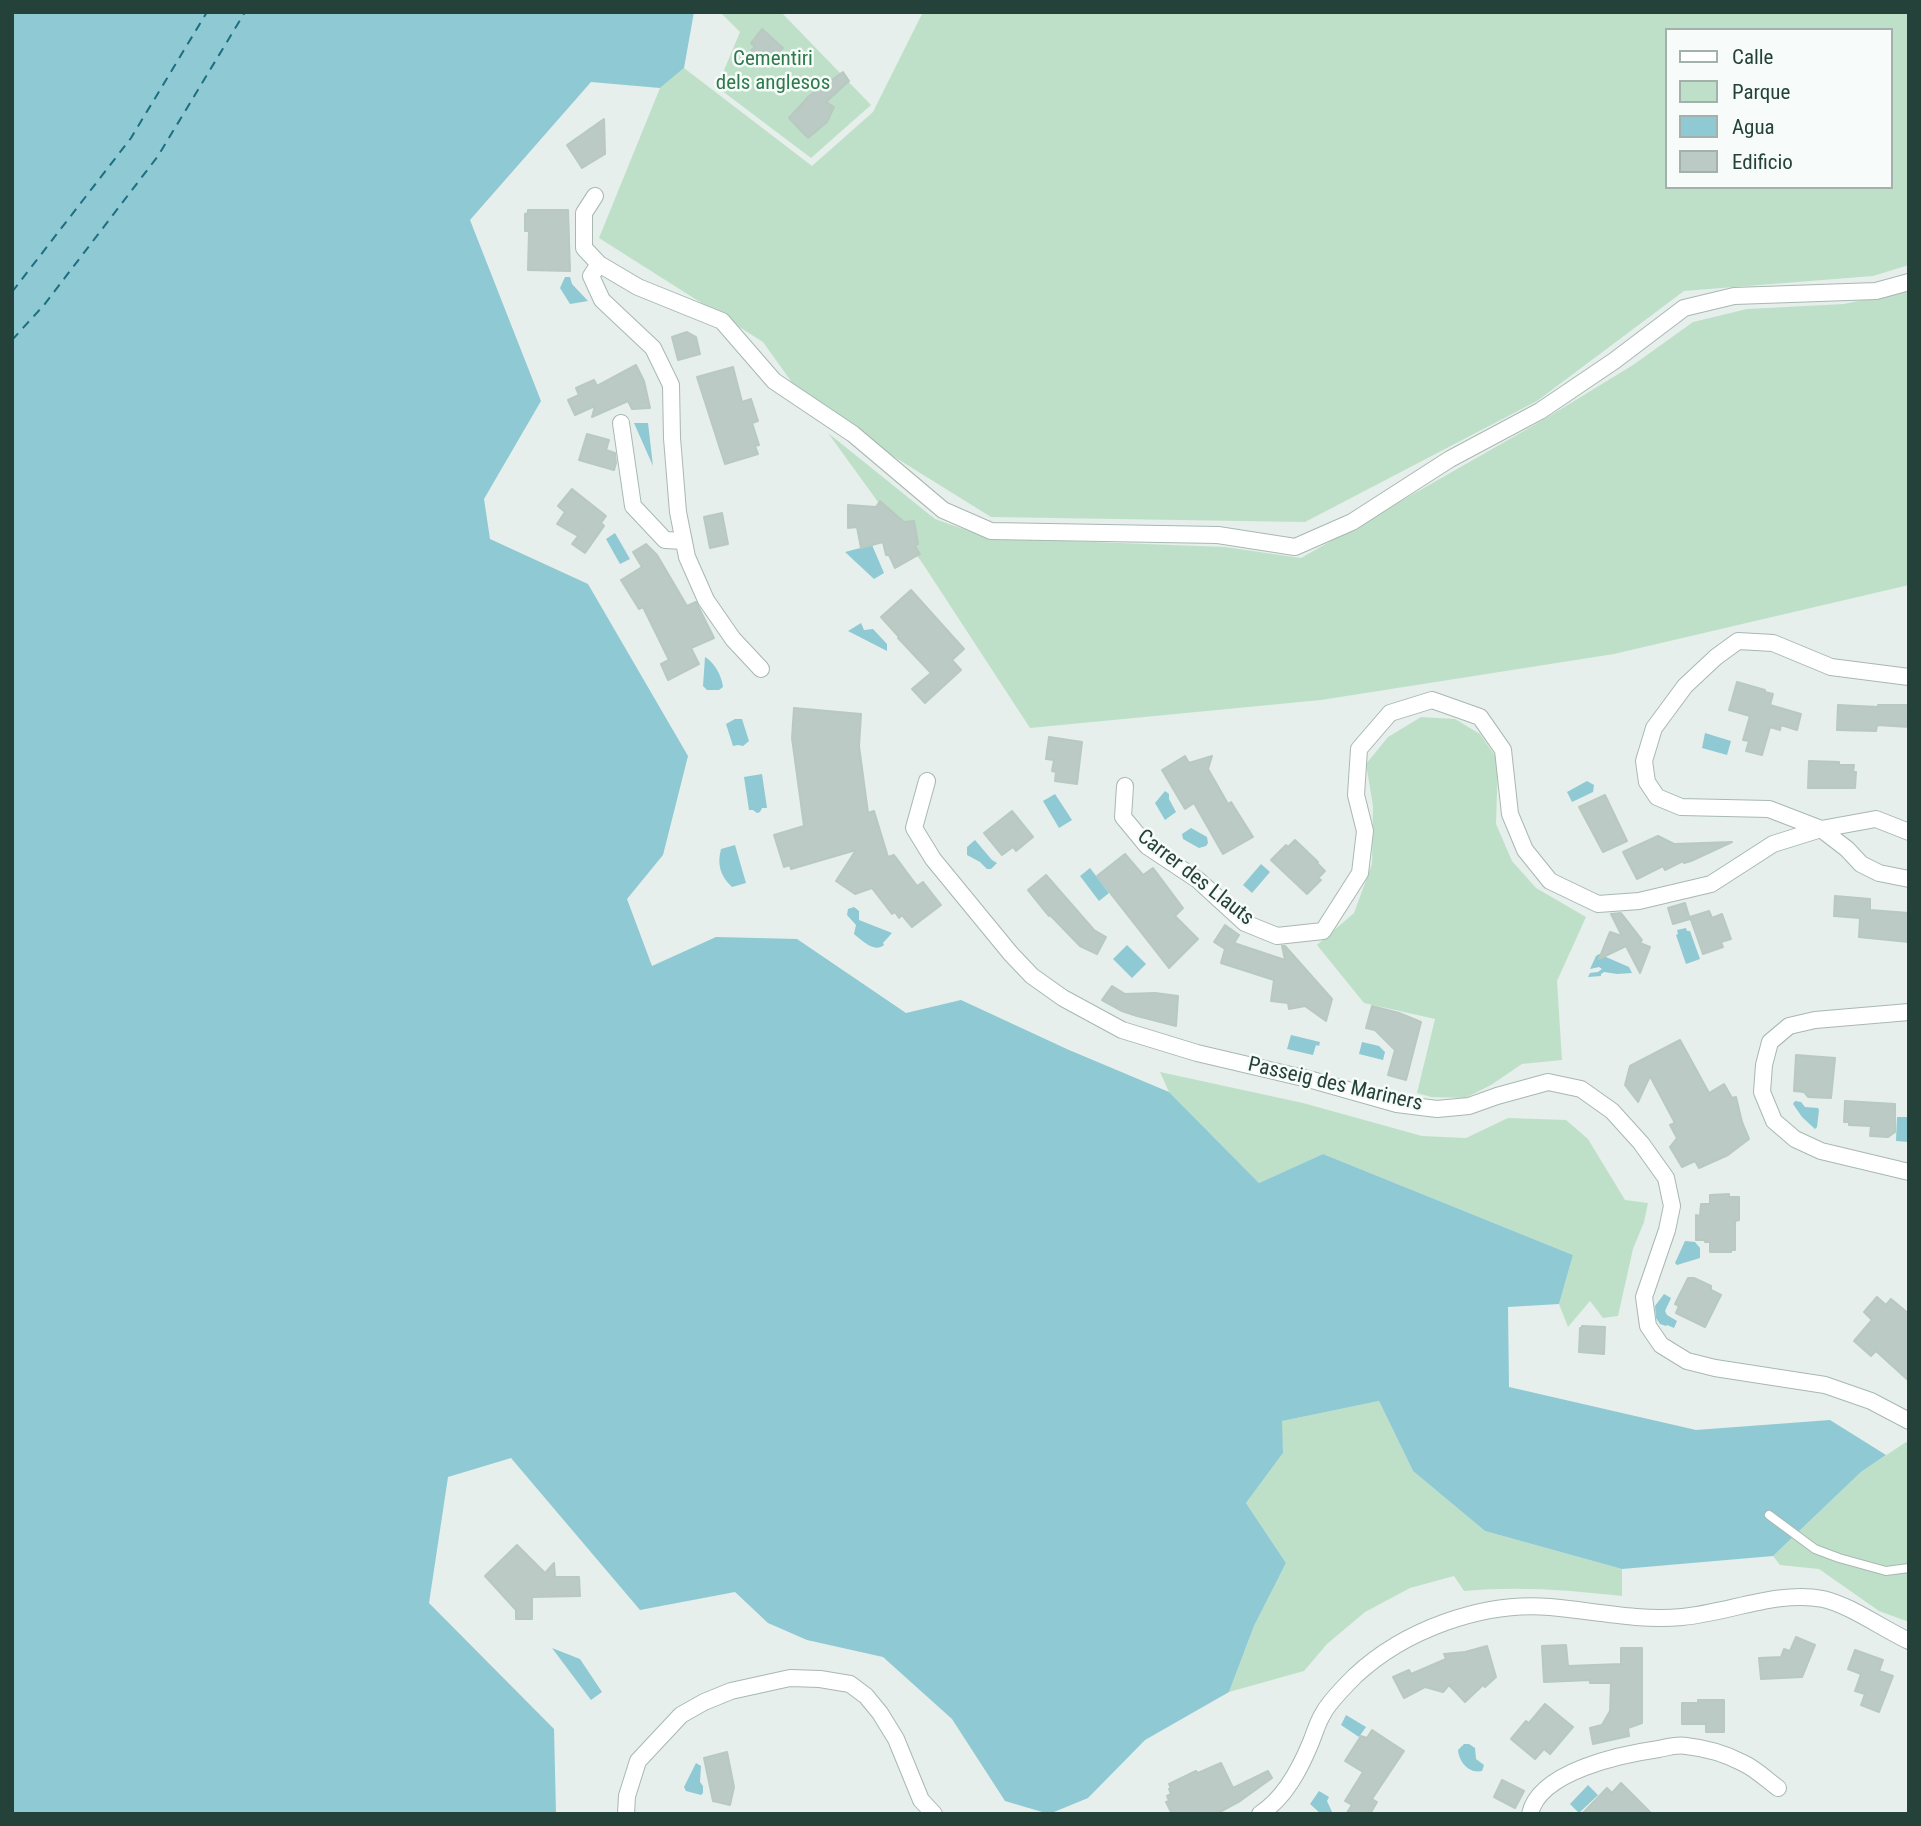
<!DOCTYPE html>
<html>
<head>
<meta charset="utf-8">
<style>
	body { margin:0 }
	#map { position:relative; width:1921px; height:1826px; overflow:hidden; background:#e6efeb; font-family:"Roboto Condensed",sans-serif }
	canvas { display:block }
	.frame { position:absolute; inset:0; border:14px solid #24423a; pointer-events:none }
	.legend { position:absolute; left:1665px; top:28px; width:228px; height:161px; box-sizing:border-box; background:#f7fbf9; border:2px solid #a3b1ad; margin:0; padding:9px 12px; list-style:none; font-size:21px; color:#24423a }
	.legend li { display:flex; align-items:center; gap:14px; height:35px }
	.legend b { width:35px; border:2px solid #a3b1ad }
</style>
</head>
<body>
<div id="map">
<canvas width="1921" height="1826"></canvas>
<div class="frame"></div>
<ul class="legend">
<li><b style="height:9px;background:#fff"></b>Calle</li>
<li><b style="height:19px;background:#bfe0c8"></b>Parque</li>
<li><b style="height:19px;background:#8ec9d4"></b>Agua</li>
<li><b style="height:19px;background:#bbcac4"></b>Edificio</li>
</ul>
</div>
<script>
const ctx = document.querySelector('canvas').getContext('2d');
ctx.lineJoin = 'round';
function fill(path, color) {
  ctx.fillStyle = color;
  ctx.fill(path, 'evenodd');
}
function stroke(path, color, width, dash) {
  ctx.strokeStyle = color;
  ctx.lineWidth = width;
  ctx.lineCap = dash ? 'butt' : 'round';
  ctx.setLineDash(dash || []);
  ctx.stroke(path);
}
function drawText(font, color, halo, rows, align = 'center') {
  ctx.font = font + ' "Roboto Condensed",sans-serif';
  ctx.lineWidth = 5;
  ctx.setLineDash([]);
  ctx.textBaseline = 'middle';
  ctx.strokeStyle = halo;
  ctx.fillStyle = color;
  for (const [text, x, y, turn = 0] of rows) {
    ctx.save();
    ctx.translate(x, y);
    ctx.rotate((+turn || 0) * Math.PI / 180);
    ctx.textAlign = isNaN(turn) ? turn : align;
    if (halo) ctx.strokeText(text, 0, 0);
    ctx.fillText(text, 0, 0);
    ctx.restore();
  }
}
const green = new Path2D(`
	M724,12H781L871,105L811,158L717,87L740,32L722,14Z
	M923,12H1909V265L1873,276L1684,291L1537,401L1305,522L991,517L806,402L763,342L599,238L660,88L684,68L812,166L873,112ZM1667,30H1891V187H1667Z
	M1909,290V585L1614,654L1321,700L1030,728L923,564L828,433L935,519L989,538L1225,547L1301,558L1543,420L1633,365L1693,322L1747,309L1844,304Z
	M1421,717L1455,719L1480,734L1498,760L1496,824L1512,861L1536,888L1586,917L1557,981L1562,1060L1522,1064L1491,1085L1465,1098L1431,1097L1417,1093L1435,1019L1364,1003L1317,945L1354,913L1372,864L1373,806L1366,764L1388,737Z
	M1160,1072L1303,1103L1422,1136L1466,1138L1508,1118L1566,1120L1588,1139L1625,1200L1648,1203L1644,1222L1633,1249L1618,1316L1603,1318L1590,1301L1568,1327L1559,1304L1573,1255L1323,1154L1259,1183L1169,1092Z
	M1379,1401L1413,1471L1485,1531L1622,1569V1596C1567,1590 1519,1586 1464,1591L1454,1576L1410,1588L1365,1612L1327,1644L1304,1671L1229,1692L1254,1626L1286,1563L1246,1503L1283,1453L1281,1421Z
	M1906,1442L1909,1444V1622L1879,1611L1819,1569L1780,1565L1773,1556L1861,1472Z`);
const water = new Path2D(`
	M12,12H694L684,68L660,88L591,82L470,220L541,401L484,499L490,539L588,584L688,756L663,855L627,899L652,966L716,937L797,939L906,1013L961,1000L1069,1050L1169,1092L1259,1183L1323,1154L1573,1255L1559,1304L1508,1307L1509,1387L1696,1430L1830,1420L1886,1455L1861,1472L1773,1556L1622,1569L1485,1531L1413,1471L1379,1401L1282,1421L1283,1453L1246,1503L1286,1563L1254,1626L1229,1692L1145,1740L1088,1798L1049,1814L1005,1801L952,1719L883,1657L807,1640L768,1623L735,1592L640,1610L511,1458L448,1477L429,1603L554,1729L556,1814H12Z
	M565,277H570L572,284L588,301L570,304L560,288Z
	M634,423H648L653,466Z
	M615,533L630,559L620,564L606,539Z
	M872,545L884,573L874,579L845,552Z
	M861,623L864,630L873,629L887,644V651L848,631Z
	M705,657C714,662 722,676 723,687L719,690H707L703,686Z
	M735,719H742L749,741L743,746L738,745L733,746L726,724Z
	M1705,733L1731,741L1727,755L1702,748Z
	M762,774L767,808H762L760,812L757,813L753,810H749L744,777Z
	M1587,781L1594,785L1593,792L1572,802L1567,792Z
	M1165,791L1169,794V799L1176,812L1165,820L1155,803Z
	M1055,794L1072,820L1059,828L1043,801Z
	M1191,828L1207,837L1208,843L1206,846L1199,848L1183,839L1182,834Z
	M975,840L992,860L997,863L991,869H987L980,862L967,855V847Z
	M735,845L746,883L732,887C720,876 717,864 721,849Z
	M1261,864L1270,872L1252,893L1243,885Z
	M1090,868L1109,893L1099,901L1080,876Z
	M854,907L859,911V920L892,933L883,943L884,945C874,953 863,941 854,934L856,925L847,915L848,909Z
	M1686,928L1687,931H1690L1700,959L1686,964L1676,935L1678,934L1677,930Z
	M1127,945L1146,964L1132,978L1113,959Z
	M1599,954L1629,967L1632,973L1617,974L1604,972L1601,974V976L1588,977L1590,973L1598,972L1602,969L1599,967L1590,969L1596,956Z
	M1291,1035L1320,1042L1319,1046L1316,1045L1313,1055L1287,1049Z
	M1362,1042L1379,1046L1385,1052L1383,1060L1359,1054Z
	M1795,1101L1801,1102L1805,1107L1818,1108L1819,1110L1817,1127L1815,1129L1802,1117L1793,1104Z
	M1897,1117H1909V1142L1896,1141Z
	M1685,1241L1695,1242L1700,1248V1258L1677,1265L1675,1263Z
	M1664,1294L1671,1298L1665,1311L1667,1315L1677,1321L1674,1328L1667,1325L1666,1326L1660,1324L1656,1318L1655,1306Z
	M552,1648L580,1659L602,1692L591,1700Z
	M1346,1715L1366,1727L1359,1737L1341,1725Z
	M1464,1744H1469L1475,1748L1476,1759L1484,1765L1482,1771C1469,1774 1459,1762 1458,1750Z
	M696,1763L701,1766L700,1782L703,1786V1793L701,1795L686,1791L684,1787Z
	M1588,1785L1598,1795L1579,1813L1570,1804Z
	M1319,1791L1329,1797L1327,1801L1333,1814H1321L1310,1804Z`);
const ferry = new Path2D(`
	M12,292L131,138L207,12
	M12,340L44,305L158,156L245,12`);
const building = new Path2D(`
	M762,29L783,48L765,67L751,50L755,47L751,43Z
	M843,72L849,81L826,102L834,107L827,122L808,138L789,118L809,96Z
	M604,119L605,154L582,168L567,145Z
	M528,210H568L570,271L528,270L529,231H525V214L528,213Z
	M687,332L696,337L700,354L678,360L672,337Z
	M636,365L644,381L650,408L632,409L628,401L592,417L595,406L575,415L568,400L579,395L576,388L594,380L597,386Z
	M733,367L742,402L751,399L758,421L752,423L759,445L755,446L758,454L725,464L697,377Z
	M587,434L609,440L606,450L615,453L616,463L614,470L579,460Z
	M572,489L606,516L601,523L604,526L585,553L572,544L578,536L557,524L565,512L558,506Z
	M880,501L904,522L914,521L918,544L915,546L920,554L895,568L889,555H886L883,542L861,548L857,527L848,528V505L876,507Z
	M722,513L728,544L710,548L704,517Z
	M646,544L657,555L687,606L696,602L714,638L691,648L699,664L668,680L661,664L669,660L643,607L639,609L621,580L642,567L633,552Z
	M911,590L964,649L952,660L961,670L925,703L912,689L931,673L898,638L899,637L881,617Z
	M1737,682L1765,690V692L1773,694L1770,705L1801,714L1797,730L1781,725L1780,730L1770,727L1762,755L1746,751L1749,741L1743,740L1750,716L1729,710Z
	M1838,705L1878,707V705H1909V727L1877,725L1876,731L1837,730Z
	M794,708L861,714L859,746L868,813L874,811L888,857L894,855L917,886L923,882L941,905L912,927L902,915L899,918L895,912L892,914L872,888L855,894L836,881L856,850L791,869L790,865L784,867L774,835L804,826L792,738Z
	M1049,737L1082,742L1077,784L1055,781L1056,772L1052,771L1054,760L1046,759Z
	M1185,756L1189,763L1212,756L1208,769L1228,804L1231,802L1253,837L1223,854L1194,803L1185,809L1162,770Z
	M1809,761L1839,762V765H1854L1853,772H1856L1855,788H1808Z
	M1605,795L1627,841L1603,852L1579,807Z
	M1012,811L1033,837L1016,851L1013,847L1002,855L984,833Z
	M1658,836L1674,844L1732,842L1691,861L1684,863L1683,861L1665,870L1663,866L1637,879L1623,852Z
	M1295,840L1318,862L1317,863L1325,871L1318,878L1321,880L1307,894L1271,860L1286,845L1288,847Z
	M1125,854L1143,875L1153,868L1183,908L1175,916L1198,939L1169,968L1097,876Z
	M1046,875L1094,930L1106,937L1097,954L1080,946L1050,915L1049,916L1028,890Z
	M1835,896L1870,899V910L1909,913V942L1859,937L1860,918L1834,916Z
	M1685,903L1690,919L1673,924L1668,908Z
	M1709,911L1712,918L1722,914L1731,939L1721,942L1723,947L1703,954L1690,917Z
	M1621,913L1642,940L1640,943L1650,947L1640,973L1626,946L1599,959L1610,932L1622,936L1611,914Z
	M1225,925L1239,935L1234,943L1285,960L1282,946H1285L1332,999L1326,1021L1305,1006L1289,1009L1288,1003L1271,1001L1274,980L1221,963L1225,949L1214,942Z
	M1112,986L1125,994L1155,993L1178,996L1176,1026L1137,1016L1122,1011L1102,1000Z
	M1372,1006L1399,1013L1421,1022L1406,1080L1388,1075L1395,1050L1375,1030L1366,1028Z
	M1680,1040L1709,1093L1724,1084L1732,1098L1736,1097L1742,1122L1749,1139L1728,1155L1699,1168L1695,1161L1682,1167L1670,1147L1677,1138L1670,1125L1675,1123L1650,1076L1638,1102L1625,1085L1630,1066Z
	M1796,1055L1835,1058L1831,1098L1808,1097L1804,1092L1794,1091Z
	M1845,1101L1895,1104V1132L1888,1137L1870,1136L1871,1126L1849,1125V1122H1844Z
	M1729,1194V1197H1739V1220L1735,1221V1250H1731V1252H1710V1242H1705L1706,1240H1696V1215L1700,1216L1701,1204H1710V1195Z
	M1688,1278H1694L1711,1286V1290L1721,1295L1705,1327L1676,1313L1679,1306L1675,1304Z
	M1877,1297L1886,1305L1891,1299L1909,1314V1381L1876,1351L1871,1356L1854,1341L1872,1320L1864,1312Z
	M1582,1326L1605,1327L1604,1354L1579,1352L1580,1328H1582Z
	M517,1545L545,1573L554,1563L555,1577H579L580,1596L532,1597V1619H516V1610L485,1576Z
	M1796,1637L1815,1645L1802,1677L1761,1679L1759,1658L1781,1657L1784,1649L1790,1651Z
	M1566,1645L1568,1666L1621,1664V1648H1642V1723L1628,1728L1629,1736L1593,1744L1590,1728L1602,1725L1610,1711L1611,1683H1590V1680L1544,1682L1542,1646Z
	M1487,1646L1496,1677L1485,1687L1483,1685L1465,1702L1449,1685L1443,1692L1425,1687L1404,1698L1393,1677L1409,1670L1411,1674L1446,1659L1444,1654L1465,1652Z
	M1855,1650L1883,1660L1879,1671L1893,1676L1879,1712L1861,1705L1865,1694L1855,1691L1861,1674L1848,1669Z
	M1698,1700H1724V1732H1706V1724H1682V1703H1698Z
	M1545,1704L1573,1727L1550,1754L1544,1749L1535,1759L1511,1739L1526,1721L1529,1723Z
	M1372,1730L1404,1751L1372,1799L1377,1802L1370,1814H1346L1352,1805L1345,1801L1363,1772L1345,1761L1361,1736L1367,1738Z
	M727,1752L734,1787L730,1805L713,1801L704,1758Z
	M1221,1763L1233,1788L1268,1771L1272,1778L1240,1801L1216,1814H1172L1166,1802L1169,1801L1167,1796L1171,1794L1169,1789L1171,1788L1169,1784L1196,1771L1198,1773Z
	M1502,1780L1524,1791L1515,1808L1494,1797Z
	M1621,1783L1652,1814H1582L1607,1788L1612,1793Z`);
const service = new Path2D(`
	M1769,1515L1815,1549L1839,1558L1886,1571L1909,1568`);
const minor = new Path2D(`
	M595,196L584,213V248L599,264L638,287L722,321L774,381L853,434L943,510L991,531L1218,535L1295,547L1352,522L1450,459L1540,411L1614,361L1684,308L1734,296L1876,291L1909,282
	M599,264L591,276L602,300L653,348L671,385L672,438L678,512L687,557L706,600L733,639L761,669
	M621,423L633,506L665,540L684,541
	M1909,677L1831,667L1773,643L1738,641L1716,657L1685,686L1654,728L1644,761L1647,782L1657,797L1681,807L1769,809L1821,829L1847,849L1861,864L1879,873L1909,879
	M927,781L914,828L933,859L1011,954L1032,976L1063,998L1122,1030L1197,1053L1312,1080L1397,1104L1437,1109L1469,1106L1497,1096L1548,1082L1581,1089L1612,1111L1641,1143L1666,1178L1672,1206L1667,1230L1644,1297L1648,1326L1661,1345L1687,1361L1715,1368L1825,1385L1871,1401L1909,1421
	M1125,786L1123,817L1147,846L1198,880L1245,923L1277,936L1323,931L1360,873L1365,831L1356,795L1359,749L1390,713L1432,700L1480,717L1503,750L1510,814L1525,850L1550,881L1598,904L1639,901L1711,884L1773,844L1821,829L1876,819L1909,832
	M1909,1012L1815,1020L1789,1026L1770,1042L1764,1065L1762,1092L1774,1121L1795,1139L1821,1151L1909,1172
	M626,1814L627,1796L638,1761L681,1715L704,1702L731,1691L790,1678L820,1679L850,1684L866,1696L880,1713L896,1739L921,1800L934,1814
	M1260,1814C1285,1798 1300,1769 1311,1742C1315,1732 1318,1721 1324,1712C1330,1701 1346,1685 1355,1676C1404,1630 1483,1601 1550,1607C1594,1611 1638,1621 1682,1617C1728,1613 1778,1590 1823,1599C1850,1605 1883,1629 1909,1641
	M1530,1814C1539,1771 1623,1754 1659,1749C1668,1747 1678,1744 1686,1746C1705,1748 1726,1754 1743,1763C1756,1769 1767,1780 1778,1788`);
const parkNames = [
	["Cementiri",773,60],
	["dels anglesos",773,84]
];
const streetNames = [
	["Carrer des Llauts",1195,878,38],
	["Passeig des Mariners",1335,1085,13]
];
fill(green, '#bfe0c8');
fill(water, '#8ec9d4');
stroke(ferry, '#1c6f80', 2, [9, 7]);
fill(building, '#bbcac4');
stroke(building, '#b8c9c2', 2);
stroke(service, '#a8b8b2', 10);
stroke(minor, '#a8b8b2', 18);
stroke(service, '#fff', 8);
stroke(minor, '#fff', 16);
drawText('21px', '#2d7a4b', '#f7fbf9', parkNames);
drawText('21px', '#24423a', '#f7fbf9', streetNames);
</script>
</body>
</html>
